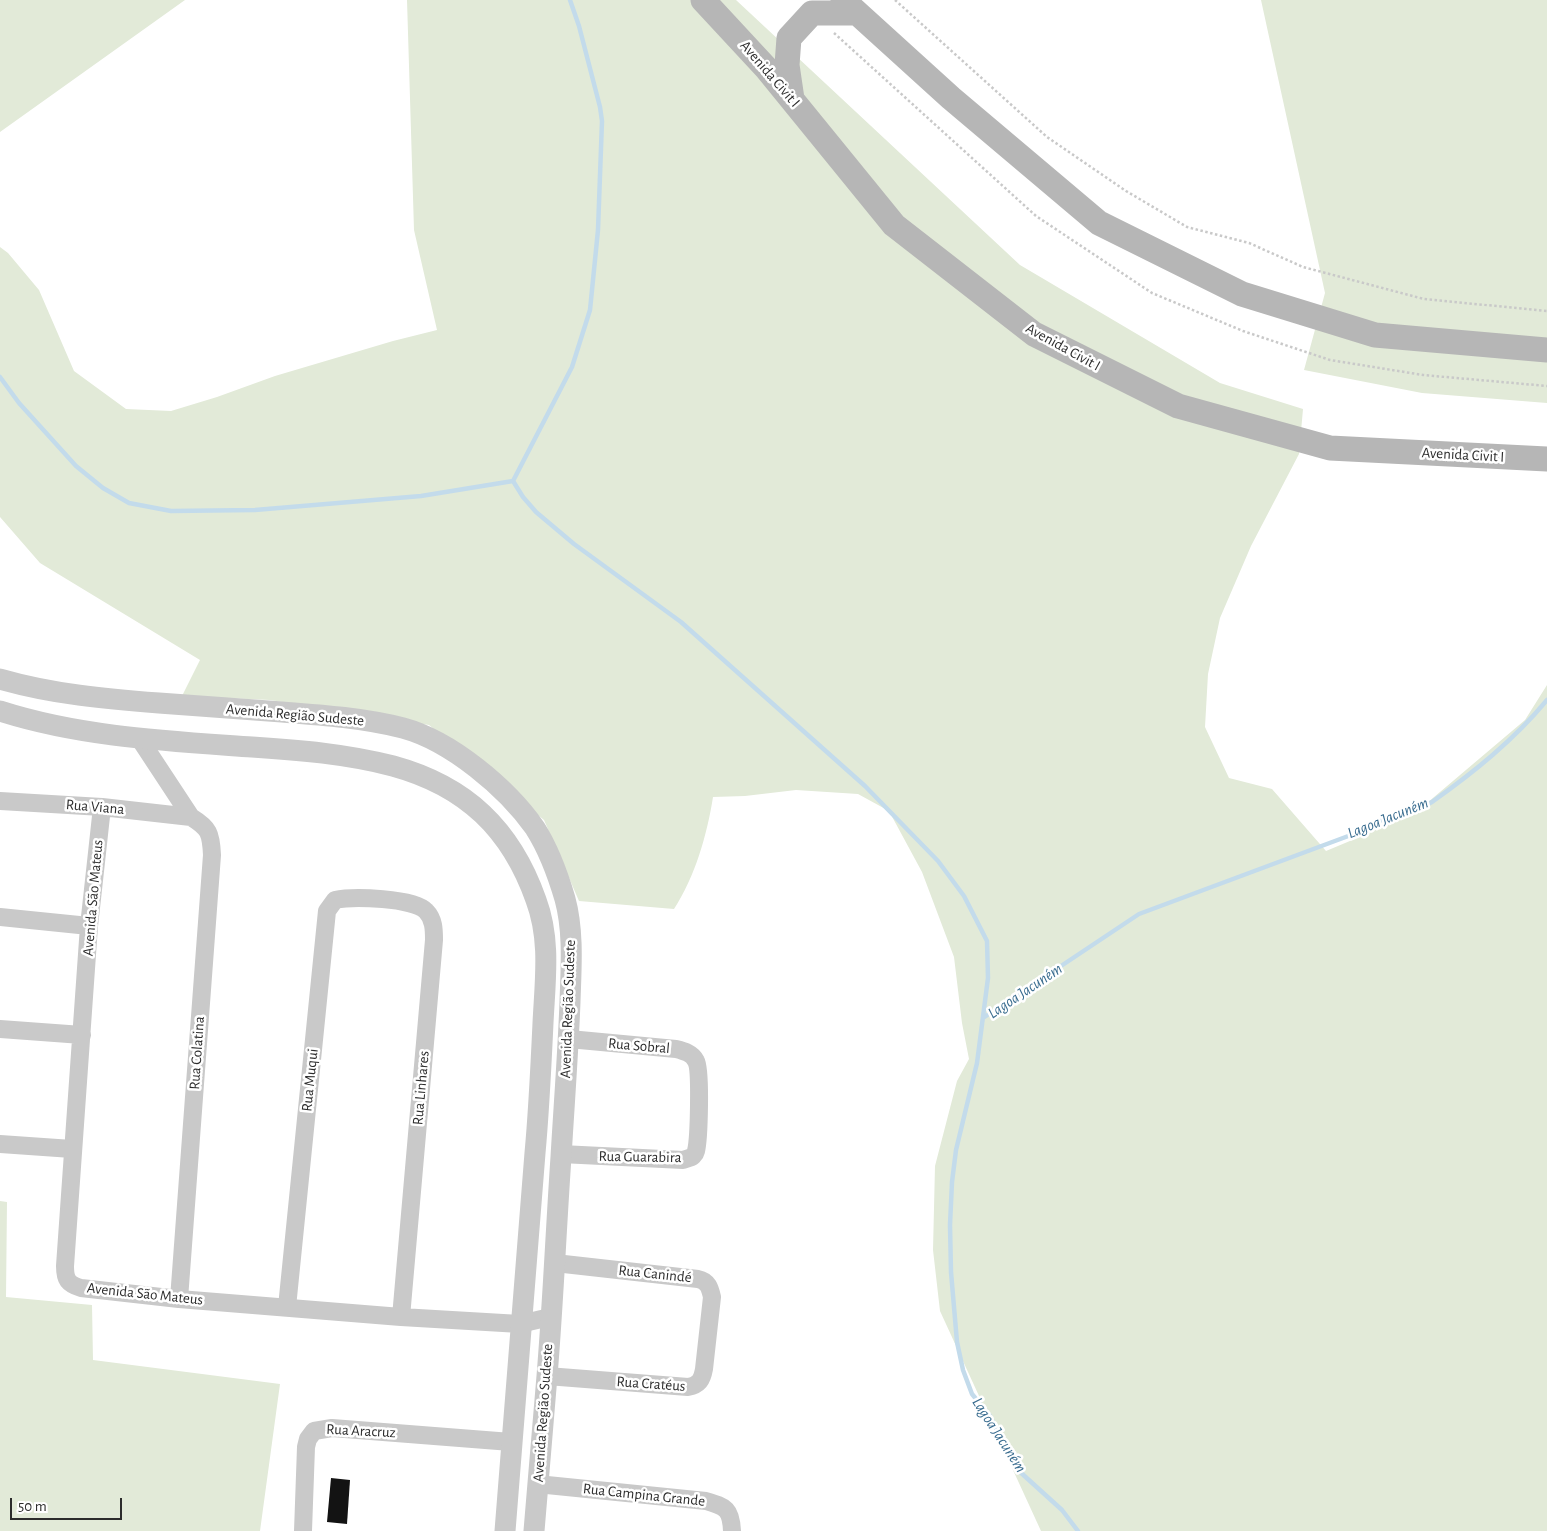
<!DOCTYPE html>
<html>
<head>
<meta charset="utf-8">
<style>
	body { margin:0 }
	#map { position:relative; width:1547px; height:1531px; overflow:hidden; background:#fff; font-family:"Alegreya Sans",sans-serif }
	canvas { display:block }
	.scale { position:absolute; left:10px; top:1498px; width:112px; height:22px; box-sizing:border-box; border:2px solid #2c2c2c; border-top:0; padding-left:6px; font-size:15px; line-height:18px; white-space:nowrap; color:#2c2c2c; -webkit-text-stroke:4px #fff; paint-order:stroke }
</style>
</head>
<body>
<div id="map">
<canvas width="1547" height="1531"></canvas>
<div class="scale">50 m</div>
</div>
<script>
const ctx = document.querySelector('canvas').getContext('2d');
ctx.lineJoin = 'round';
function fill(path, color) {
  ctx.fillStyle = color;
  ctx.fill(path, 'evenodd');
}
function stroke(path, color, width, dash) {
  ctx.strokeStyle = color;
  ctx.lineWidth = width;
  ctx.lineCap = dash ? 'butt' : 'round';
  ctx.setLineDash(dash || []);
  ctx.stroke(path);
}
function drawText(font, color, halo, rows, align = 'center') {
  ctx.font = font + ' "Alegreya Sans",sans-serif';
  ctx.lineWidth = 5;
  ctx.setLineDash([]);
  ctx.textBaseline = 'middle';
  ctx.strokeStyle = halo;
  ctx.fillStyle = color;
  for (const [text, x, y, turn = 0] of rows) {
    ctx.save();
    ctx.translate(x, y);
    ctx.rotate((+turn || 0) * Math.PI / 180);
    ctx.textAlign = isNaN(turn) ? turn : align;
    if (halo) ctx.strokeText(text, 0, 0);
    ctx.fillText(text, 0, 0);
    ctx.restore();
  }
}
const green = new Path2D(`
	M0,0H185L0,132Z
	M407,0H736L1020,265L1220,383L1303,409L1299,454L1251,546L1220,618L1208,674L1205,727L1229,778L1272,789L1326,851L1369,833L1427,803L1525,720L1547,685V1531H1041L940,1311L933,1250L935,1166L957,1081L969,1059L962,1023L954,957L922,872L889,811L858,794L796,790L745,796L713,797C707,835 695,877 674,909L579,901L544,820L429,725L270,700L182,696L200,660L40,563L0,517V247L8,253L39,290L74,371L126,409L171,411L217,397L275,376L393,341L437,330L414,230Z
	M1261,0H1547V403L1422,393L1304,370L1325,293Z
	M0,1201L7,1202L6,1297L92,1305L93,1360L280,1384L260,1531H0Z`);
const stream = new Path2D(`
	M0,377L19,403L76,466L103,488L129,503L171,511L255,510L421,496L513,481
	M513,481L523,497L536,512L574,544L681,622L865,786L938,861L964,896L987,941L988,978L977,1063L956,1150L952,1182L950,1225L951,1272L957,1342L963,1370L972,1394L990,1416L1012,1461L1019,1471L1062,1510L1078,1531
	M513,481L572,367L590,310L598,230L602,121L600,107L579,26L570,0
	M983,1018L1139,914L1351,835L1388,817L1426,805L1432,802C1474,772 1514,740 1547,700`);
const building = new Path2D(`
	M331,1478L350,1480L347,1524L327,1522Z`);
const path = new Path2D(`
	M895,0L1047,137L1126,191L1187,227L1249,243L1303,267L1424,299L1547,311
	M834,33L1036,216L1152,293L1243,331L1330,360L1423,375L1547,386`);
const minor = new Path2D(`
	M139,738L191,817
	M0,801L102,807L191,817C209,828 211,833 212,855L179,1299
	M102,807L89,926L65,1266C65,1280 68,1284 81,1288L179,1299L401,1317L520,1324L550,1317
	M0,917L89,926
	M0,1029L82,1035
	M0,1144L72,1149
	M561,1154L683,1160L692,1157C695,1154 695,1155 696,1151C699,1139 701,1070 696,1061C692,1053 684,1051 676,1049L569,1039
	M287,1307L327,911L335,900C353,896 414,898 426,911C434,919 434,930 434,940L401,1317
	M547,1376L688,1387C699,1385 702,1380 704,1369L712,1297C710,1288 708,1281 698,1279L555,1263
	M537,1484L706,1501C726,1507 731,1509 732,1531
	M303,1531L306,1447L308,1439L314,1431L332,1428L511,1442`);
const tertiary = new Path2D(`
	M0,679C52,694 106,699 159,703C200,706 241,709 282,712C322,715 364,718 403,728C451,741 507,788 535,828C549,850 558,875 565,899C574,932 571,969 570,1002C568,1054 564,1106 561,1157C556,1230 553,1303 547,1376C543,1428 538,1479 534,1531
	M0,711C81,737 168,741 252,747C299,750 347,754 393,766C466,786 511,829 536,900C551,940 545,981 543,1023C541,1066 539,1110 535,1153C524,1279 514,1405 505,1531`);
const secondary = new Path2D(`
	M703,0L767,69L894,225L1034,334L1178,406L1330,448L1547,459
	M843,0L951,98L1099,223L1242,294L1375,335L1547,350
	M792,99L787,65L789,38L812,13H857`);
const streetNames = [
	["Avenida Civit I",770,74,49],
	["Avenida Civit I",1063,347,29],
	["Avenida Civit I",1463,455,3],
	["Avenida Região Sudeste",295,715,5],
	["Rua Viana",95,807,5],
	["Avenida São Mateus",93,898,-85],
	["Avenida Região Sudeste",568,1009,-88],
	["Rua Sobral",639,1046,5],
	["Rua Colatina",197,1053,-86],
	["Rua Muqui",310,1080,-84],
	["Rua Linhares",421,1088,-85],
	["Rua Guarabira",640,1157,1],
	["Rua Canindé",655,1274,6],
	["Avenida São Mateus",145,1294,6],
	["Rua Cratéus",651,1384,4],
	["Avenida Região Sudeste",543,1413,-86],
	["Rua Aracruz",361,1431,3],
	["Rua Campina Grande",644,1495,6]
];
const waterNames = [
	["Lagoa Jacuném",1388,818,-22],
	["Lagoa Jacuném",1025,991,-34],
	["Lagoa Jacuném",999,1435,57]
];
fill(green, '#e2ead8');
stroke(stream, '#c3dbeb', 4.5);
fill(building, '#131313');
stroke(path, '#c9c9c9', 2.5, [2.5, 2.5]);
stroke(minor, '#c9c9c9', 18);
stroke(tertiary, '#c9c9c9', 21);
stroke(secondary, '#b6b6b6', 25);
drawText('15px', '#2c2c2c', '#fff', streetNames);
drawText('italic 16px', '#396c8f', '#fff', waterNames);
</script>
</body>
</html>
